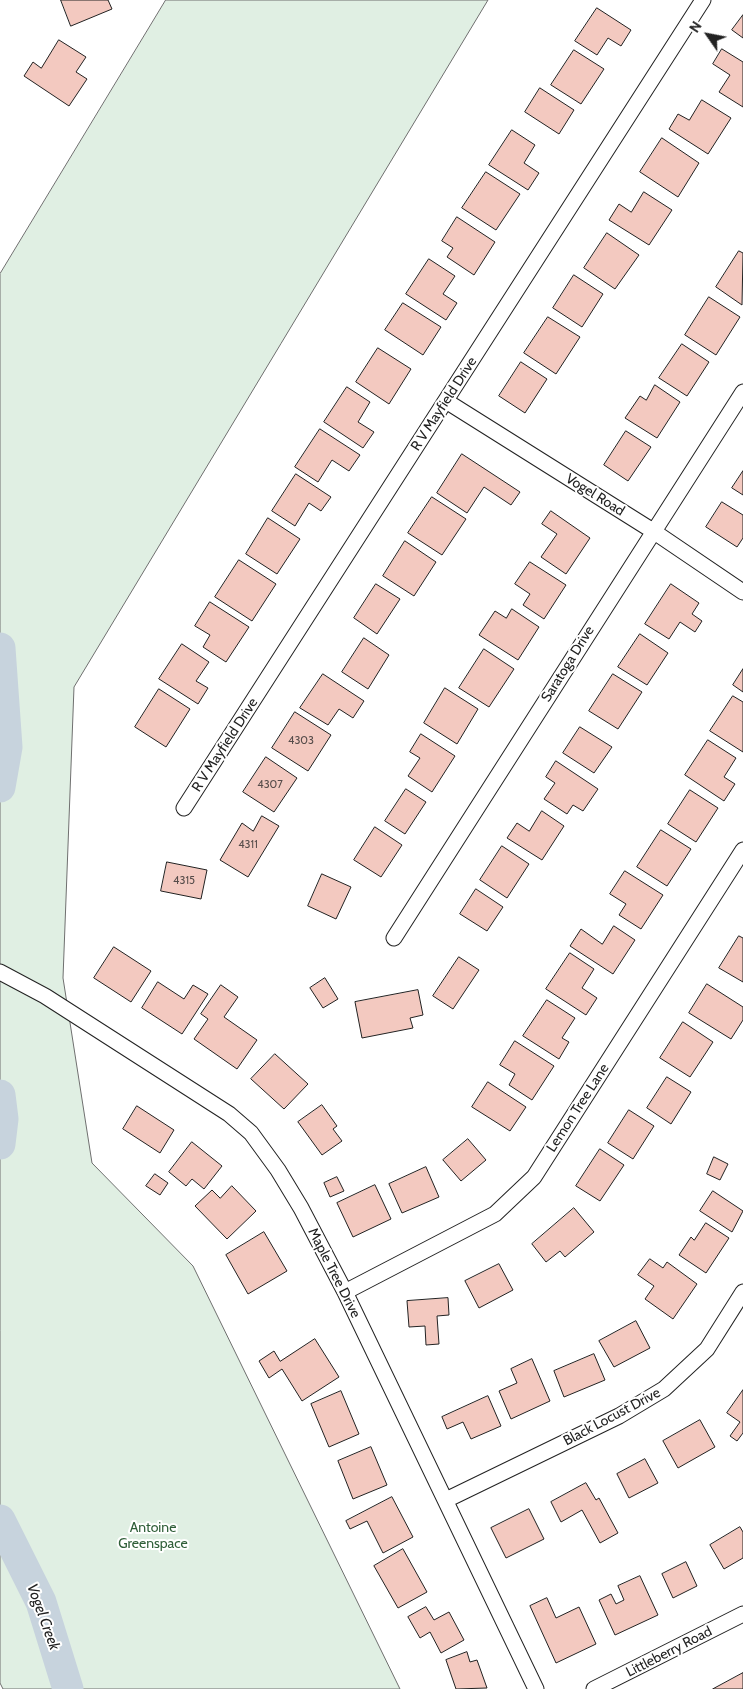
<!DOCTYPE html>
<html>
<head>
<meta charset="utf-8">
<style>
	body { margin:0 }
	#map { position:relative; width:743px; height:1689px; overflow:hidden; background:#fff; font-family:Cabin,sans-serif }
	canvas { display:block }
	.north { position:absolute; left:683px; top:10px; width:50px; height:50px; -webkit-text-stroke:4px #fff; paint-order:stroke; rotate:303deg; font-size:14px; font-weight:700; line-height:20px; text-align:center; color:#222 }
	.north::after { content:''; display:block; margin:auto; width:18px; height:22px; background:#222; clip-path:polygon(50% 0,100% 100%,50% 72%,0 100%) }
</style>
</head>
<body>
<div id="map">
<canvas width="743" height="1689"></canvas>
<div class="north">N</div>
</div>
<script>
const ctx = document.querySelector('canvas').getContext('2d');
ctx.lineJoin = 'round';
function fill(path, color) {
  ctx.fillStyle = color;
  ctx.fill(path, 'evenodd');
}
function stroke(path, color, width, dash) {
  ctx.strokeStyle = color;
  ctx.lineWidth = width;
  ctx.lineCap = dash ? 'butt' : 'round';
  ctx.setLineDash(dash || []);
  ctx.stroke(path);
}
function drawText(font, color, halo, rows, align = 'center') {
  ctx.font = font + ' Cabin,sans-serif';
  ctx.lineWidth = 4;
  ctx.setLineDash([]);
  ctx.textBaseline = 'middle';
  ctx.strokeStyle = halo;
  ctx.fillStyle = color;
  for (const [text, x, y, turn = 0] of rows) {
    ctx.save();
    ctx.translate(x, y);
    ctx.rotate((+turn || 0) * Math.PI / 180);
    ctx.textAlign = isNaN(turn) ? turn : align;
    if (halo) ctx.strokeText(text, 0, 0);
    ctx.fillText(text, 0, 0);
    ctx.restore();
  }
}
const green = new Path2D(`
	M166,0H488L74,687L63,978L92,1163L193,1266L400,1689H3L0,1683V274Z`);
const river = new Path2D(`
	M0,648L7,747L0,787
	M0,1095L3,1119L0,1144
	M0,1520L41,1602L68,1689`);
const building = new Path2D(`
	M61,0H108L112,9L71,26Z
	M597,8L631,30L621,46L608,38L597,55L575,41Z
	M743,15V38L732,30Z
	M59,40L86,57L76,72L87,79L69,106L24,76L33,62L41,68Z
	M722,49L743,62V107L719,92L730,75L713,64Z
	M574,50L604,69L581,104L551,85Z
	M540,88L574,110L559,134L525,112Z
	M702,100L731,118L708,154L669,129L678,114L689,120Z
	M512,130L535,145L524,163L539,173L528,190L489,165Z
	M662,138L699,163L678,197L640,172Z
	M486,172L520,194L496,230L462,208Z
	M644,192L672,210L649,245L609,220L619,204L631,212Z
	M457,217L495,242L474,275L447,257L453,248L442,241Z
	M607,233L639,255L615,289L584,268Z
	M739,251L743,253L742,305L716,287Z
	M429,259L455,276L443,294L457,303L446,320L406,294Z
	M574,275L603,294L582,327L553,308Z
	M709,297L740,317L716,355L685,335Z
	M403,303L441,327L423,355L385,330Z
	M548,317L580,337L556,374L524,353Z
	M682,344L709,362L687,396L659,378Z
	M378,348L411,369L389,404L356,382Z
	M521,362L547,379L525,413L499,396Z
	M655,385L680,402L657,438L625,418L640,396L646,400Z
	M347,387L370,402L358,422L374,432L363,448L324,422Z
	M320,429L360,455L349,471L332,460L318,482L295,467Z
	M626,431L651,447L628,481L604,465Z
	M462,454L520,492L511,505L484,487L467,513L437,493Z
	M743,471V495L732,488Z
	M296,474L331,497L321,511L309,503L295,526L272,511Z
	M432,497L466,519L442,555L408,533Z
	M722,502L743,515V538L737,547L706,527Z
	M551,511L590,538L566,574L541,557L557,534L542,524Z
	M268,518L300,539L277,574L246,554Z
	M405,541L436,562L414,596L383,576Z
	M239,560L276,584L252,621L215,597Z
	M530,562L566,585L544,619L523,605L530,594L515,584Z
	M376,584L400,599L377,634L354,618Z
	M671,584L699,603L692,614L702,621L695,632L680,622L669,639L645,624Z
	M210,602L249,627L226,662L203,647L210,635L195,626Z
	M512,609L539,627L518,660L479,635L495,611L506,618Z
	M640,634L668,653L647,685L618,667Z
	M364,638L389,655L368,689L342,672Z
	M182,644L209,662L196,681L208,688L198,704L159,679Z
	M484,649L514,669L489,707L459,688Z
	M743,669V692L733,685Z
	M323,674L364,701L353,718L339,709L328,725L300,708Z
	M613,674L642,692L618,729L589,711Z
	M445,688L478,709L457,744L424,723Z
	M159,689L190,709L166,747L135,727Z
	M733,696L743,702V752L710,731Z
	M295,712L331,735L308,771L272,748Z
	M580,727L612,747L594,773L563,753Z
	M421,734L455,756L432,792L408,776L420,758L410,752Z
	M708,740L736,758L724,777L735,784L724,801L685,775Z
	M266,757L297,778L274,812L243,792Z
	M556,761L598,789L583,811L573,805L567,814L544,799L555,783L546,777Z
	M406,789L426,802L405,834L385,821Z
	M690,790L718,808L696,842L668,824Z
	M542,811L564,826L542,860L507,838L517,823L529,831Z
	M262,816L279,826L248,877L220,860L242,823L253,831Z
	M375,827L402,845L381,877L354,860Z
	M661,830L691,849L667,886L637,867Z
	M502,846L529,864L507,898L480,880Z
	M167,862L207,870L201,899L161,891Z
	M625,871L663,895L641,929L619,915L626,904L610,894Z
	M322,874L351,887L336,919L308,906Z
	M476,889L503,907L487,931L460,914Z
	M614,926L635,940L613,974L570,946L581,929L602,944Z
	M739,936L743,938V982L719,968Z
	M114,947L151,971L131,1002L94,978Z
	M570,953L594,969L582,988L597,998L586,1015L546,989Z
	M459,957L479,970L453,1009L433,996Z
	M325,978L338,999L323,1008L310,988Z
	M158,982L184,999L193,985L208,994L182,1034L142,1008Z
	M707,984L743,1007V1020L731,1039L689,1013Z
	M221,985L238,997L224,1017L257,1040L237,1069L194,1039L208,1019L201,1014Z
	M418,990L423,1015L410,1018L413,1028L362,1038L355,1002Z
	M547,1000L575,1018L562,1038L569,1042L559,1059L523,1036Z
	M683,1022L713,1042L690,1077L660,1058Z
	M515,1041L554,1066L532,1100L509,1085L515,1074L500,1065Z
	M275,1054L308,1084L284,1109L251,1079Z
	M667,1077L691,1092L671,1124L647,1108Z
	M488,1082L526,1107L510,1131L472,1107Z
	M322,1105L337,1126L333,1129L342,1141L322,1155L298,1122Z
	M137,1106L174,1130L160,1153L123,1129Z
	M629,1110L654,1126L633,1159L608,1143Z
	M468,1139L486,1160L461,1181L443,1160Z
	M192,1142L222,1166L204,1189L192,1179L186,1186L169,1172Z
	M600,1149L624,1165L600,1201L576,1186Z
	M714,1157L728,1164L720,1180L707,1174Z
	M426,1167L439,1197L402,1213L389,1184Z
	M155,1174L168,1183L160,1195L146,1186Z
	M337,1177L344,1191L330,1197L324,1183Z
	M375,1185L391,1219L353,1237L337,1203Z
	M232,1186L256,1211L227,1239L195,1206L212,1190L220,1198Z
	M713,1191L743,1211L732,1232L700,1211Z
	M574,1208L594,1232L565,1257L560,1251L546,1262L532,1244Z
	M706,1223L729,1238L706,1273L679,1255L691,1237L694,1240Z
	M264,1232L287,1271L248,1294L226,1255Z
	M650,1259L663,1268L667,1262L697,1284L673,1319L645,1299L654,1286L638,1275Z
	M499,1264L513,1290L479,1308L465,1281Z
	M448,1298L449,1315L437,1316L439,1344L426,1345L425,1326L409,1327L407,1301Z
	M636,1321L650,1348L614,1367L599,1341Z
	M315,1339L339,1377L302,1401L282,1369L269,1378L259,1361L274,1351L280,1361Z
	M594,1354L605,1380L564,1397L554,1371Z
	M532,1359L550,1401L511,1419L499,1391L517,1383L511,1369Z
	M743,1390V1433L737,1441L730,1436L740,1422L727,1413Z
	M341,1391L359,1434L329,1447L311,1404Z
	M488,1396L501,1426L471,1439L463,1422L447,1429L442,1417Z
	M700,1420L715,1447L678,1468L663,1441Z
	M371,1447L387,1485L353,1499L338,1461Z
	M645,1459L658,1483L629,1498L617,1474Z
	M586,1483L596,1500L599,1498L618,1533L600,1543L582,1510L561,1522L551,1502Z
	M392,1497L413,1537L383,1553L367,1521L350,1529L346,1521Z
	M529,1509L544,1539L506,1558L491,1528Z
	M740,1527L743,1532V1558L724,1569L710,1545Z
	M403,1549L427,1592L398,1608L374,1566Z
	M686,1562L697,1586L673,1598L662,1574Z
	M640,1576L658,1615L615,1635L599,1600L611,1594L616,1604L624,1600L618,1586Z
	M547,1598L556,1618L579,1607L596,1644L556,1663L530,1606Z
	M426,1607L434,1620L449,1612L464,1640L441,1653L430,1632L420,1638L408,1617Z
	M467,1652L470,1662L477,1660L487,1688L456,1689L446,1660Z
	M743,1673V1689H713Z`);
const minor = new Path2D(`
	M446,401L653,531L743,592
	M184,808L703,0
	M394,938L743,392
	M0,972L45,996L229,1114L251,1133L278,1170L301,1208L345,1292L536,1689
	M345,1292L495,1214L534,1177L743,850
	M446,1500L619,1416L664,1389L707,1349L743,1292
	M594,1689L743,1614`);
const numberNames = [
	["4303",301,741],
	["4307",270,785],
	["4311",248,845],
	["4315",184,881]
];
const streetNames = [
	["R V Mayfield Drive",444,404,-57],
	["Vogel Road",595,495,32],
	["Saratoga Drive",568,664,-58],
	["R V Mayfield Drive",225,745,-57],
	["Lemon Tree Lane",578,1108,-57],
	["Maple Tree Drive",334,1273,63],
	["Black Locust Drive",612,1417,-28],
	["Littleberry Road",669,1652,-27]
];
const parkNames = [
	["Antoine",153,1528],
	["Greenspace",153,1544]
];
const waterNames = [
	["Vogel Creek",43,1617,70]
];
fill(green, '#e0efe3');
stroke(green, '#6f6f6f', 1);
stroke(river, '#c7d3dd', 31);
fill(building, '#f3c9c0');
stroke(building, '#222', 1);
stroke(minor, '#222', 17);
stroke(minor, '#fff', 15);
drawText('11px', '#564c4a', null, numberNames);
drawText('14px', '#222', '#fff', streetNames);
drawText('14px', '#2f5e38', '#fff', parkNames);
drawText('italic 15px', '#222', '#fff', waterNames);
</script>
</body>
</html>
